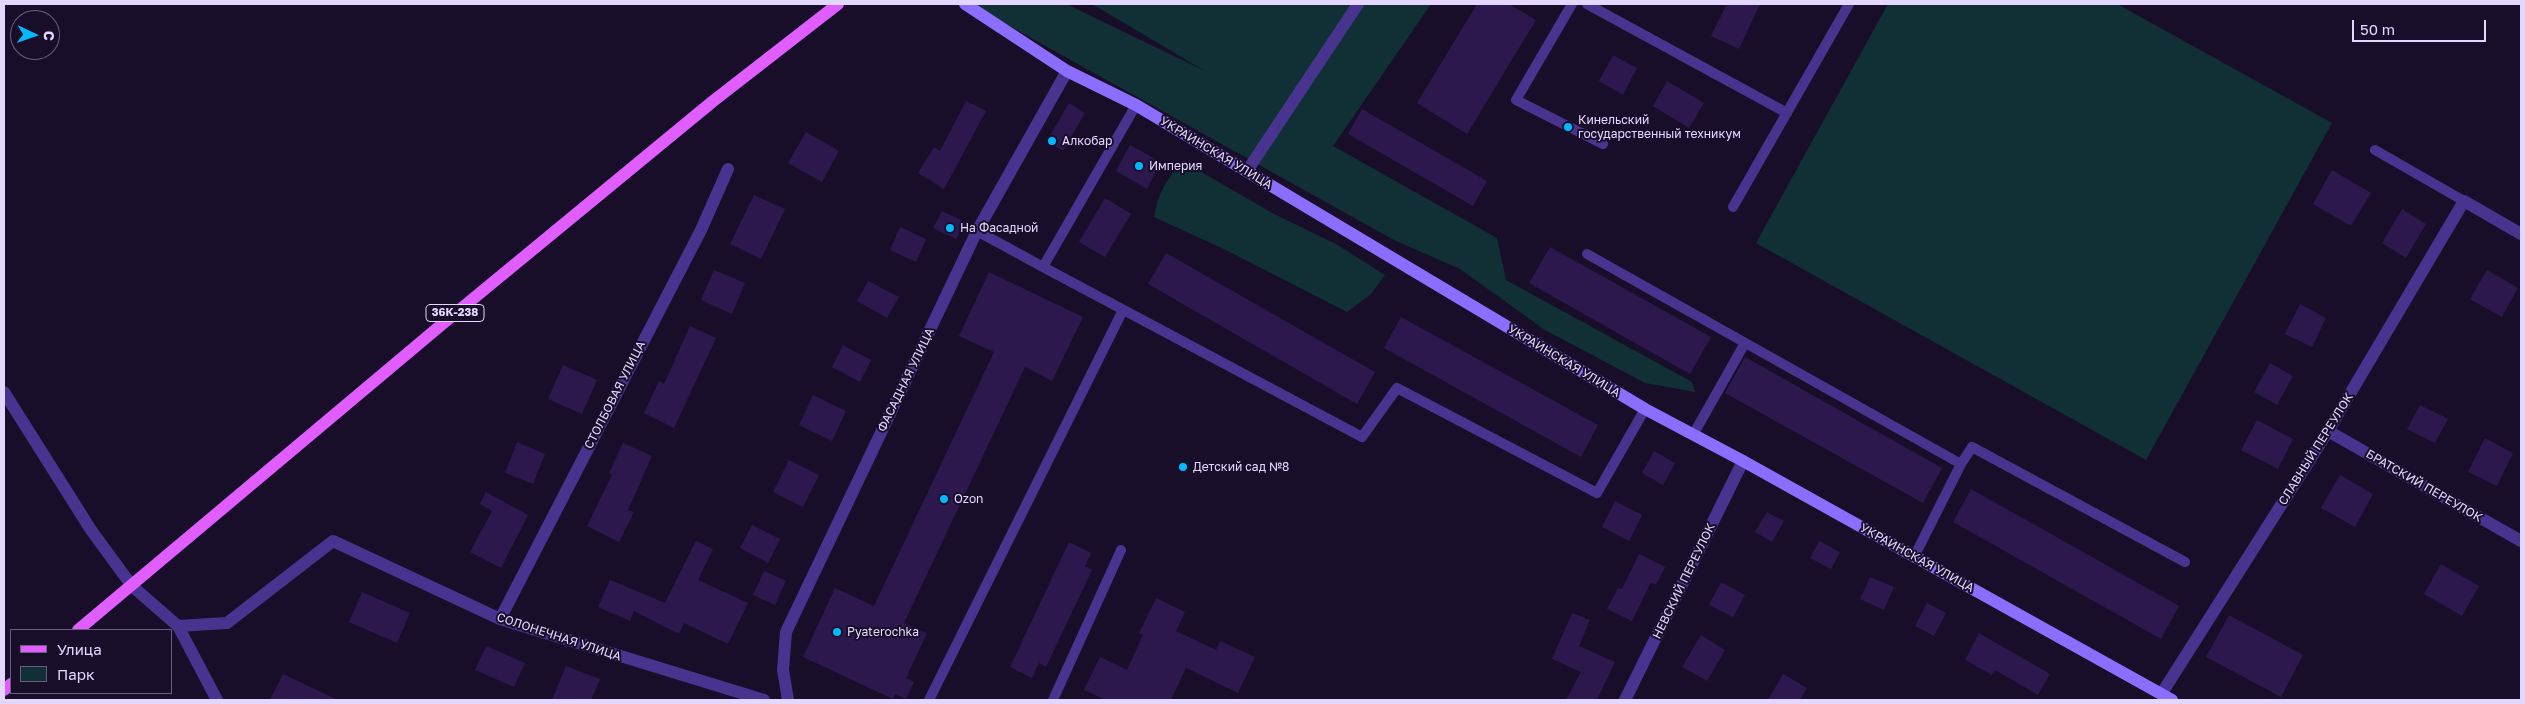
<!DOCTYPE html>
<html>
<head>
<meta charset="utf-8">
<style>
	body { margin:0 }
	#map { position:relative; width:2525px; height:704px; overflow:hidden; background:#180e2a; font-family:"Golos Text",sans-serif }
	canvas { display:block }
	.frame { position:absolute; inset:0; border:5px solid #e3d7ff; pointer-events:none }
	.legend { position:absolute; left:10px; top:629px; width:162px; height:65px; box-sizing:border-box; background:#180e2a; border:1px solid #695e7f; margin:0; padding:6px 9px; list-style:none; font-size:15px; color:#e3d7ff }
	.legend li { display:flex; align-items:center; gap:10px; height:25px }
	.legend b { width:25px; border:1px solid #695e7f }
	.north { position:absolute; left:10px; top:10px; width:50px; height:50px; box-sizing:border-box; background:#180e2a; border:1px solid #695e7f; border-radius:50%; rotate:93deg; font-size:14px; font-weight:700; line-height:20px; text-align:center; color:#e3d7ff }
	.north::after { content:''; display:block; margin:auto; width:18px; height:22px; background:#03b8ff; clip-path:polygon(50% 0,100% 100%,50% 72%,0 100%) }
	.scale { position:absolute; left:2352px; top:20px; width:134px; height:22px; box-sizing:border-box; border:2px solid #e3d7ff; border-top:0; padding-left:6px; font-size:15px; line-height:18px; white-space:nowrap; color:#e3d7ff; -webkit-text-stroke:4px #180e2a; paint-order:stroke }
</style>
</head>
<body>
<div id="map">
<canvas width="2525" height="704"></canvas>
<div class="frame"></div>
<ul class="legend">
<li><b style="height:6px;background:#e05eff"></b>Улица</li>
<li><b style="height:14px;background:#103035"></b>Парк</li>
</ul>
<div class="north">С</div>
<div class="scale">50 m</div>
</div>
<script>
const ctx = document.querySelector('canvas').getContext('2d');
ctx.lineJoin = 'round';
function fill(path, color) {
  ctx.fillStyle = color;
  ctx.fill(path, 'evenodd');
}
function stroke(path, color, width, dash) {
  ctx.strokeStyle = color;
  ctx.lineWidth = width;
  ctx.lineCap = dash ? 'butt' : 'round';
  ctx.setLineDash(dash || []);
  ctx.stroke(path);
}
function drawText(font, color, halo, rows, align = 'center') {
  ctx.font = font + ' "Golos Text",sans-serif';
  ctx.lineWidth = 4;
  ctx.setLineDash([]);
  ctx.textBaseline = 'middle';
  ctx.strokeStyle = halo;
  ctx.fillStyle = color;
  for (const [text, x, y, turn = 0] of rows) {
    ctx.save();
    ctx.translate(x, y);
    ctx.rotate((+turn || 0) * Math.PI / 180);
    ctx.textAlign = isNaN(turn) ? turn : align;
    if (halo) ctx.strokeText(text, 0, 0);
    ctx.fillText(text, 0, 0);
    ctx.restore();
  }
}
const green = new Path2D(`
	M970,4H1066L1205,71L1092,4H1431L1333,146L1497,238L1506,280L1692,382L1695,392L1645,383L1545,330L1460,269L1394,240Z
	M1888,4H2117L2332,123L2146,460L1756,243Z
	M1184,162L1274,214L1336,244L1385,275L1371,294L1347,312L1226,250L1154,217C1157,196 1167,176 1184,162Z`);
const building = new Path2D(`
	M1477,4H1509L1536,20L1467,134L1417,103Z
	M1727,4H1760L1739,49L1711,36Z
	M1613,55L1637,68L1623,95L1599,81Z
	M1667,81L1704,103L1689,128L1653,106Z
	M966,101L986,111L944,189L918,173L934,147L940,151Z
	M1069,103L1085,113L1063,151L1047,141Z
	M1362,109L1487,181L1473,206L1348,134Z
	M806,132L839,151L822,182L788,163Z
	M1130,145L1161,162L1147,189L1116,171Z
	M2332,170L2371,193L2351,226L2313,204Z
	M754,195L785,209L761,259L730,244Z
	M1105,198L1131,214L1105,257L1079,242Z
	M2402,209L2426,224L2406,258L2382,243Z
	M942,211L965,222L956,239L933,228Z
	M900,227L926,239L916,262L890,250Z
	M1550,247L1711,337L1690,374L1529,283Z
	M1166,253L1375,372L1357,404L1148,284Z
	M714,270L745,283L732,314L701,300Z
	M2487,270L2518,288L2502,317L2470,299Z
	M989,272L1083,317L1052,381L1025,367L904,623L927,633L906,678L914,682L906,699L895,694L893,699L803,657L835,588L874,606L994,352L959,336Z
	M868,281L899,297L887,318L857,301Z
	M2300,304L2326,318L2312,347L2285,334Z
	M1401,317L1598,425L1581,457L1384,348Z
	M690,326L716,338L674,428L644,413L659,381L664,384Z
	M843,345L871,360L860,382L832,367Z
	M1745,357L1942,468L1923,503L1725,393Z
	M2270,363L2293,376L2277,405L2254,392Z
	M563,365L597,380L582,414L548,399Z
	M813,395L846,411L832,441L799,425Z
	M2420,405L2448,419L2435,443L2407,429Z
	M2257,420L2293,439L2278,469L2241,450Z
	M2485,438L2513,453L2497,486L2468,472Z
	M517,442L545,454L533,484L505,473Z
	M623,443L652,456L628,510L634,512L619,542L587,526L612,475L609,473Z
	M1654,451L1675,463L1663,485L1642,473Z
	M789,460L819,475L803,507L773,492Z
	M2340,475L2373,494L2355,527L2321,508Z
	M1971,489L2179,606L2161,639L1953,522Z
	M486,492L528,515L501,568L470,552L492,511L480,504Z
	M1615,501L1642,515L1629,541L1602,527Z
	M1767,512L1784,521L1772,542L1755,532Z
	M752,525L780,539L768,563L740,548Z
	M696,541L713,549L698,580L748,603L728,644L684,623L679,634L634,611L630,621L598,607L610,580L665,603Z
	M1819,541L1840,552L1831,569L1810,558Z
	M1069,542L1091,553L1085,566L1092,570L1046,667L1039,663L1032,678L1010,667Z
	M1639,554L1665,567L1656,585L1651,582L1632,621L1607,609L1618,588L1622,589Z
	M2441,564L2479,586L2462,616L2424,594Z
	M764,571L786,581L775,605L753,595Z
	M1870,577L1894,587L1884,610L1860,599Z
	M1721,582L1745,595L1733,617L1709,605Z
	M362,592L410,613L397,643L349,622Z
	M1156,598L1185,612L1176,631L1216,650L1220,641L1255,657L1238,693L1186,668L1171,700H1106L1084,690L1100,657L1127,670L1143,635L1139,633Z
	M1927,603L1946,613L1934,636L1915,626Z
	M1572,613L1590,620L1579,646L1615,662L1597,700H1566L1581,672L1552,659Z
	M2229,615L2303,655L2281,697L2206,657Z
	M1979,633L2050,674L2038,695L1995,670L1992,675L1965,660Z
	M1701,635L1725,650L1707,681L1682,667Z
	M486,646L525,663L514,687L475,670Z
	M566,666L600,679L591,700H552Z
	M283,674L338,700H270Z
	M1783,674L1807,688L1800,700H1768Z`);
const lane = new Path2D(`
	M1572,4L1516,100L1603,144
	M1587,4L1787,113
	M2375,150L2464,201
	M1733,207L1849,4
	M977,231L1043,267L1136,105
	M1587,254L1961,464L1972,447L2185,562
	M1043,267L1362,437L1397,388L1597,493L1645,409
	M1693,435L1745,343
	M1914,557L1961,464
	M929,700L1123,310
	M1053,700L1121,550`);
const street = new Path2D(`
	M1247,171L1358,4
	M4,392L91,530L132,586L178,626L217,700
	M2328,431L2521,541
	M500,619L701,230L728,169
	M178,626L227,623L333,541L500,619L764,700
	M2162,693L2328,431L2464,201L2521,234
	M788,700L783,670L786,632L977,231L1067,71
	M1625,700L1743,461`);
const secondary = new Path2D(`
	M965,4L1067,71L1136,105L1645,409L1743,461L2172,700`);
const primary = new Path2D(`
	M78,630L440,326L712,102L838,4
	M4,690L11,684`);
const markers = [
	[1568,127,5,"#03b8ff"],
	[1052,141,5,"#03b8ff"],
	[1139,166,5,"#03b8ff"],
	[950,228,5,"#03b8ff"],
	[1183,467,5,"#03b8ff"],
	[944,499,5,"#03b8ff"],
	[837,632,5,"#03b8ff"]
];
const shields = [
	[455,313,58]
];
const shieldNames = [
	["36К-238",455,313]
];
const poiNames = [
	["Кинельский",1578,120],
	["государственный техникум",1578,134],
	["Алкобар",1062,141],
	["Империя",1149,166],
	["На Фасадной",960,228],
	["Детский сад №8",1193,467],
	["Ozon",954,499],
	["Pyaterochka",847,632]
];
const streetNames = [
	["УКРАИНСКАЯ УЛИЦА",1216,153,31],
	["УКРАИНСКАЯ УЛИЦА",1564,361,31],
	["ФАСАДНАЯ УЛИЦА",906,380,-64],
	["СТОЛБОВАЯ УЛИЦА",615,395,-63],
	["СЛАВНЫЙ ПЕРЕУЛОК",2316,449,-58],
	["БРАТСКИЙ ПЕРЕУЛОК",2424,486,30],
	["УКРАИНСКАЯ УЛИЦА",1917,558,29],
	["НЕВСКИЙ ПЕРЕУЛОК",1684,581,-64],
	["СОЛОНЕЧНАЯ УЛИЦА",559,637,18]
];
fill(green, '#103035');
fill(building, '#2c184d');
stroke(lane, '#48348e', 10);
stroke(street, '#48348e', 12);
stroke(secondary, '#8c6eff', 12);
stroke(primary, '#e05eff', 12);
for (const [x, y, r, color] of markers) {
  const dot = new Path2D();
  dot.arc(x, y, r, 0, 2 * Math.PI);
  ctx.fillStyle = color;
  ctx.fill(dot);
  stroke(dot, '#180e2a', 2);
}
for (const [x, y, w] of shields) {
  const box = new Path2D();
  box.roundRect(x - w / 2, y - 8.5, w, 17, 4);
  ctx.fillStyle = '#180e2a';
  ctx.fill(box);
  stroke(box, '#e3d7ff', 1);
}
drawText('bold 11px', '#e3d7ff', null, shieldNames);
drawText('12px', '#e3d7ff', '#180e2a', poiNames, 'left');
drawText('12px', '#e3d7ff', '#180e2a', streetNames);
</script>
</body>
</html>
